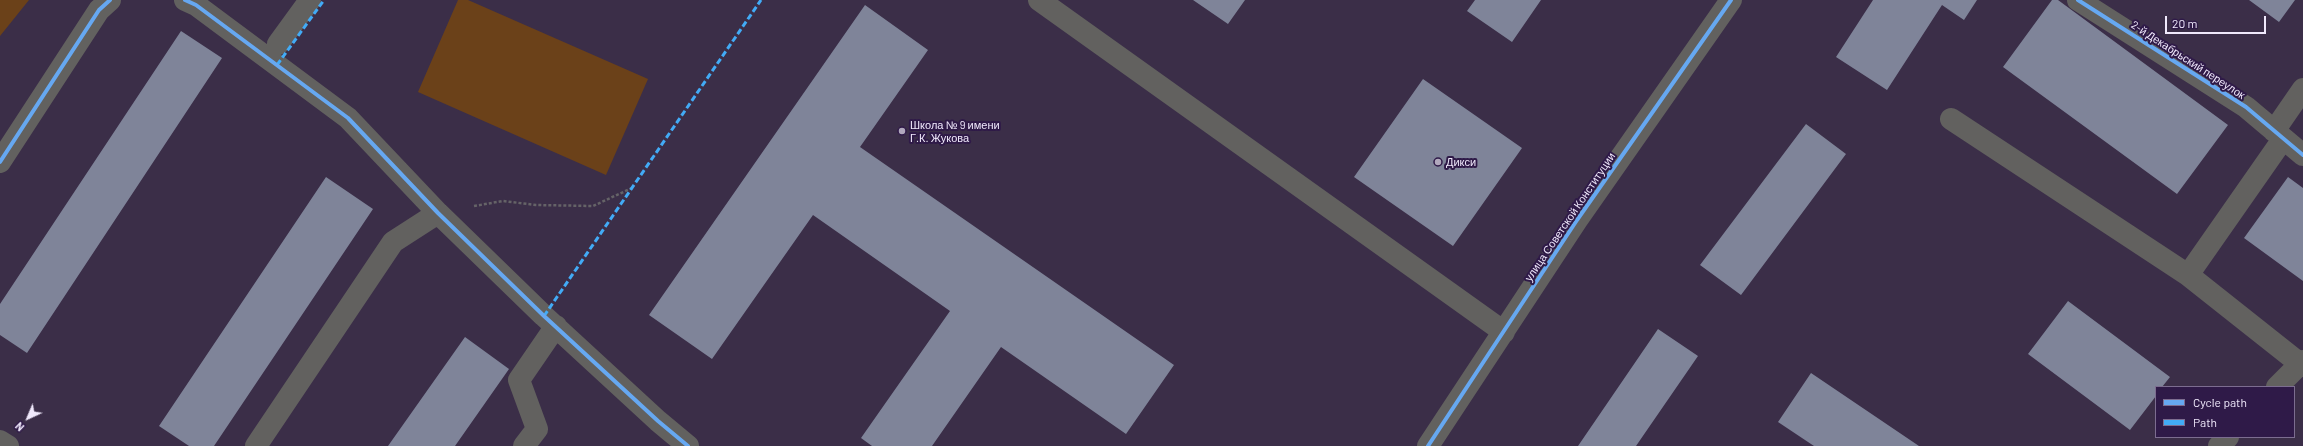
<!DOCTYPE html>
<html>
<head>
<meta charset="utf-8">
<style>
	body { margin:0 }
	#map { position:relative; width:2303px; height:446px; overflow:hidden; background:#3b2e48; font-family:Barlow,sans-serif }
	canvas { display:block }
	.legend { position:absolute; left:2155px; top:386px; width:140px; height:52px; box-sizing:border-box; background:#2f1a48; border:1px solid #7c6d90; margin:0; padding:5px 7px; list-style:none; font-size:12px; color:#f0e9fc }
	.legend li { display:flex; align-items:center; gap:8px; height:20px }
	.legend b { width:20px; border:1px solid #7c6d90 }
	.north { position:absolute; left:8px; top:398px; width:40px; height:40px; -webkit-text-stroke:3px #2f1a48; paint-order:stroke; rotate:224deg; font-size:11px; font-weight:700; line-height:16px; text-align:center; color:#f0e9fc }
	.north::after { content:''; display:block; margin:auto; width:14px; height:18px; background:#f0e9fc; clip-path:polygon(50% 0,100% 100%,50% 72%,0 100%) }
	.scale { position:absolute; left:2165px; top:16px; width:101px; height:18px; box-sizing:border-box; border:2px solid #f0e9fc; border-top:0; padding-left:5px; font-size:12px; line-height:14px; white-space:nowrap; color:#f0e9fc; -webkit-text-stroke:3px #2f1a48; paint-order:stroke }
</style>
</head>
<body>
<div id="map">
<canvas width="2303" height="446"></canvas>
<ul class="legend">
<li><b style="height:5px;background:#66a8f1"></b>Cycle path</li>
<li><b style="height:5px;background:#42abf6"></b>Path</li>
</ul>
<div class="north">N</div>
<div class="scale">20 m</div>
</div>
<script>
const ctx = document.querySelector('canvas').getContext('2d');
ctx.lineJoin = 'round';
function fill(path, color) {
  ctx.fillStyle = color;
  ctx.fill(path, 'evenodd');
}
function stroke(path, color, width, dash) {
  ctx.strokeStyle = color;
  ctx.lineWidth = width;
  ctx.lineCap = dash ? 'butt' : 'round';
  ctx.setLineDash(dash || []);
  ctx.stroke(path);
}
function drawText(font, color, halo, rows, align = 'center') {
  ctx.font = font + ' Barlow,sans-serif';
  ctx.lineWidth = 4;
  ctx.setLineDash([]);
  ctx.textBaseline = 'middle';
  ctx.strokeStyle = halo;
  ctx.fillStyle = color;
  for (const [text, x, y, turn = 0] of rows) {
    ctx.save();
    ctx.translate(x, y);
    ctx.rotate((+turn || 0) * Math.PI / 180);
    ctx.textAlign = isNaN(turn) ? turn : align;
    if (halo) ctx.strokeText(text, 0, 0);
    ctx.fillText(text, 0, 0);
    ctx.restore();
  }
}
const green = new Path2D(`
	M0,0H29L0,36Z
	M458,0H468L648,79L606,175L418,92Z`);
const building = new Path2D(`
	M1193,0H1245L1228,24Z
	M1475,0H1541L1512,42L1467,11Z
	M1873,0H1977L1964,20L1942,5L1887,90L1836,57Z
	M2052,0H2058L2228,125L2177,194L2003,67Z
	M2249,0H2295L2279,22Z
	M865,5L928,50L860,147L1174,365L1126,434L1001,347L932,446H872L861,438L950,311L813,215L712,359L649,315Z
	M181,31L222,58L27,353L0,335V304Z
	M1423,79L1522,148L1453,246L1354,177Z
	M1806,124L1846,154L1741,295L1700,265Z
	M326,177L373,209L214,446H189L159,426Z
	M2288,177L2303,188V281L2244,238Z
	M2068,301L2170,377L2162,387H2156V396L2130,430L2028,354Z
	M1658,329L1698,356L1636,446H1578Z
	M465,337L509,369L455,446H388Z
	M1811,373L1919,446H1814L1778,422Z`);
const path = new Path2D(`
	M474,206L503,201L536,205L593,206L632,188`);
const minor = new Path2D(`
	M185,0L196,5L348,118L438,213L544,316L658,421L688,446
	M1039,0L1504,332
	M2078,0L2246,107L2303,155
	M278,44L310,0
	M1951,119L2188,275L2303,366
	M2274,131L2303,89
	M0,162L99,10L110,0
	M2188,275L2283,139
	M2277,387L2303,361
	M0,441L8,446
	M256,446L393,242L438,213
	M524,446L537,429L519,380L556,326
	M1428,446L1577,220L1731,0
	M2219,446L2228,437`);
const quiet = new Path2D(`
	M277,65L324,0
	M544,316L761,0`);
const cycleway = new Path2D(`
	M185,0L196,5L348,118L438,213L544,316L658,421L688,446
	M2078,0L2246,107L2303,155
	M0,162L99,10L110,0
	M1428,446L1577,220L1731,0`);
const markers = [
	[902,131,4,"#b1a8bd"],
	[1438,162,4,"#b1a8bd"]
];
const streetNames = [
	["2-й Декабрьский переулок",2188,60,33],
	["улица Советской Конституции",1570,217,-56]
];
const poiNames = [
	["Школа № 9 имени",910,125],
	["Г.К. Жукова",910,138],
	["Дикси",1446,162]
];
fill(green, '#6b4119');
fill(building, '#7f8499');
stroke(path, '#656367', 2.5, [3, 2]);
stroke(minor, '#62615f', 22);
stroke(quiet, '#42abf6', 3, [6, 3]);
stroke(cycleway, '#66a8f1', 4);
for (const [x, y, r, color] of markers) {
  const dot = new Path2D();
  dot.arc(x, y, r, 0, 2 * Math.PI);
  ctx.fillStyle = color;
  ctx.fill(dot);
  stroke(dot, '#2f1a48', 1.5);
}
drawText('11px', '#f0e9fc', '#2f1a48', streetNames);
drawText('11px', '#f0e9fc', '#2f1a48', poiNames, 'left');
</script>
</body>
</html>
